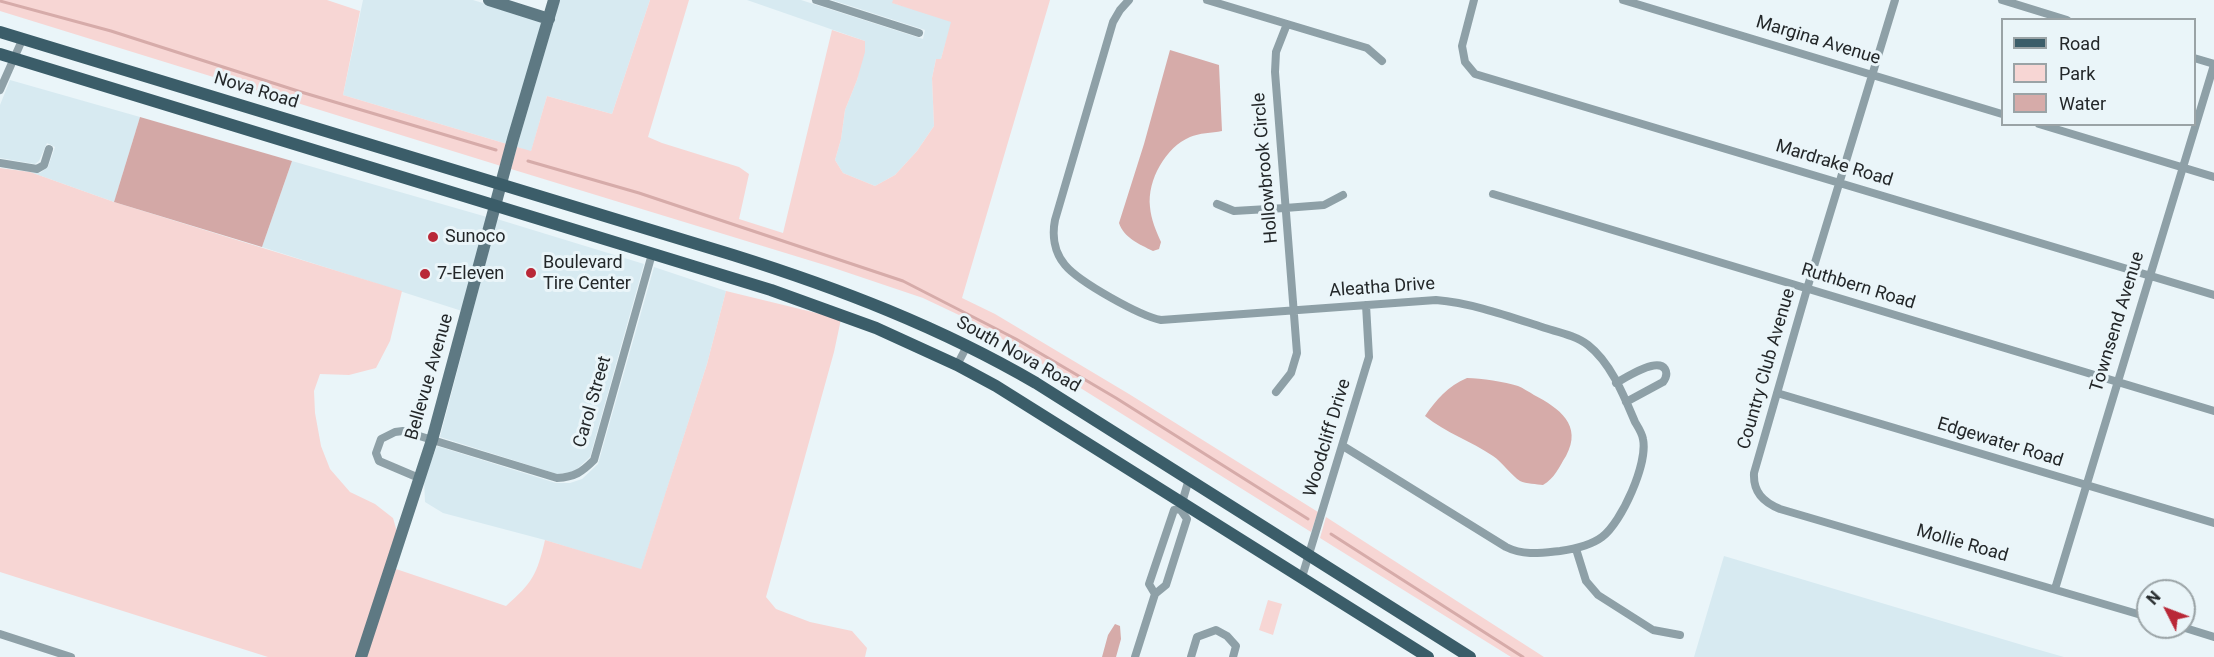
<!DOCTYPE html>
<html>
<head>
<meta charset="utf-8">
<style>
	body { margin:0 }
	#map { position:relative; width:2214px; height:657px; overflow:hidden; background:#eaf5f9; font-family:Roboto,sans-serif }
	canvas { display:block }
	.legend { position:absolute; left:2001px; top:18px; width:195px; height:108px; box-sizing:border-box; background:#eaf5f9; border:2px solid #9aa3a6; margin:0; padding:8px 10px; list-style:none; font-size:18px; color:#232729 }
	.legend li { display:flex; align-items:center; gap:12px; height:30px }
	.legend b { width:30px; border:2px solid #9aa3a6 }
	.north { position:absolute; left:2136px; top:579px; width:60px; height:60px; box-sizing:border-box; background:#eaf5f9; border:2px solid #9aa3a6; border-radius:50%; rotate:312deg; font-size:16px; font-weight:700; line-height:24px; text-align:center; color:#232729 }
	.north::after { content:''; display:block; margin:auto; width:21px; height:27px; background:#b92837; clip-path:polygon(50% 0,100% 100%,50% 72%,0 100%) }
</style>
</head>
<body>
<div id="map">
<canvas width="2214" height="657"></canvas>
<ul class="legend">
<li><b style="height:8px;background:#3b5d69"></b>Road</li>
<li><b style="height:16px;background:#f7d6d4"></b>Park</li>
<li><b style="height:16px;background:#d6aba9"></b>Water</li>
</ul>
<div class="north">N</div>
</div>
<script>
const ctx = document.querySelector('canvas').getContext('2d');
ctx.lineJoin = 'round';
function fill(path, color) {
  ctx.fillStyle = color;
  ctx.fill(path, 'evenodd');
}
function stroke(path, color, width, dash) {
  ctx.strokeStyle = color;
  ctx.lineWidth = width;
  ctx.lineCap = dash ? 'butt' : 'round';
  ctx.setLineDash(dash || []);
  ctx.stroke(path);
}
function drawText(font, color, halo, rows, align = 'center') {
  ctx.font = font + ' Roboto,sans-serif';
  ctx.lineWidth = 6;
  ctx.setLineDash([]);
  ctx.textBaseline = 'middle';
  ctx.strokeStyle = halo;
  ctx.fillStyle = color;
  for (const [text, x, y, turn = 0] of rows) {
    ctx.save();
    ctx.translate(x, y);
    ctx.rotate((+turn || 0) * Math.PI / 180);
    ctx.textAlign = isNaN(turn) ? turn : align;
    if (halo) ctx.strokeText(text, 0, 0);
    ctx.fillText(text, 0, 0);
    ctx.restore();
  }
}
const built = new Path2D(`
	M363,0H473L543,22L507,144L343,95Z
	M560,0H650L612,114L547,96L531,152L517,147Z
	M747,0H801L923,39L925,30L832,0H893V3L952,21L941,59H936L932,78L934,126L917,151L895,175L875,186L843,173L835,160L841,139L845,110L857,80L865,41Z
	M10,80L140,117L114,202L30,172L40,173L48,167L55,147L47,143L39,161L35,164L0,158V105Z
	M292,161L487,217L462,311L262,247Z
	M497,219L644,264L590,457L576,470L568,473L557,474L440,437Z
	M654,267L726,291L707,364L641,570L545,540L443,513L425,502L424,480L437,446L556,483H570L582,479L598,464Z
	M1724,556L2029,647L2064,657H1694Z`);
const green = new Path2D(`
	M0,0H327L360,11L343,95L507,144L501,166L0,11Z
	M650,0H689L648,137L662,143L739,167L749,174L739,219L783,233L832,30L865,41V52L857,80L845,110L841,139L835,160L843,173L875,186L895,175L917,151L934,126L932,78L936,59H941L951,22L892,3L893,0H1050L962,298L995,314L1129,394L1318,512L1311,532L978,324L923,298L828,266L511,169L517,147L531,151L547,96L612,114Z
	M0,168L30,172L114,202L402,291L390,341L376,368L349,375L320,374L314,391L315,413L321,446L330,469L350,492L375,504L393,518L397,532L356,657H268L0,572Z
	M726,291L841,319L834,352L766,597L776,609L810,622L852,631L867,648L865,657H366L396,569L506,606C532,583 537,575 545,540L641,569L707,364Z
	M1326,517L1544,657H1511L1320,538Z
	M1268,600L1282,604L1273,635L1259,630Z`);
const forest = new Path2D(`
	M140,117L292,161L262,247L114,202Z`);
const water = new Path2D(`
	M1170,50L1219,65L1222,131C1212,133 1199,133 1190,137C1166,147 1147,180 1150,207C1151,219 1156,231 1161,242L1159,249L1153,251C1139,244 1124,238 1119,223L1144,144Z
	M1467,378C1481,378 1505,382 1518,386C1523,388 1529,392 1534,395C1559,408 1583,425 1566,456C1559,467 1555,478 1543,485C1537,484 1526,484 1520,481C1512,476 1502,462 1493,456C1471,441 1446,433 1425,416C1436,400 1448,386 1467,378Z
	M1115,624L1120,626L1121,639L1116,657H1102L1108,635Z`);
const stream = new Path2D(`
	M0,1L111,31L301,92L496,150
	M528,161L639,193L903,281L1016,339L1116,398L1308,519
	M1331,534L1523,657`);
const street = new Path2D(`
	M816,0L919,33
	M1129,0L1120,10L1113,22L1055,220C1052,235 1054,252 1065,265C1079,282 1140,316 1161,320L1436,300C1472,303 1508,316 1542,327C1557,332 1575,335 1588,345C1611,363 1624,396 1635,422C1638,427 1642,433 1643,439C1648,463 1622,522 1602,537C1590,546 1574,549 1560,551C1541,553 1524,556 1506,547L1343,446
	M1207,0L1367,48L1382,61
	M1474,0L1462,46L1465,62L1475,74L2214,295
	M1623,0L2002,114
	M1895,0L1807,289L1754,473C1753,492 1763,502 1780,509L2148,617
	M2002,0L2067,20
	M2194,58L2214,64
	M0,90L23,38
	M2039,124L2214,177
	M0,163L37,169L44,165L49,149
	M1493,194L2214,411
	M1217,204L1234,211L1285,208L1324,205L1343,195
	M957,365L967,346
	M1616,383C1625,378 1657,357 1665,369C1668,374 1666,378 1663,382L1626,402
	M1276,392L1291,373L1297,353L1275,72L1276,52L1287,24
	M1777,393L2214,523
	M419,478L379,461L376,453L381,439L395,432L403,431L557,478C575,477 582,472 594,460L652,254
	M1181,506L1189,479
	M1180,509L1187,519L1166,585L1155,594L1149,584L1174,510Z
	M1576,549L1586,581L1598,595L1653,630L1680,635
	M1302,577L1369,357L1366,305
	M2055,589L2214,65
	M2182,627L2214,637
	M0,634L71,657
	M1135,657L1155,594
	M1191,657L1197,637L1216,630L1227,636L1236,646L1233,657`);
const secondary = new Path2D(`
	M489,0L549,19
	M361,657L432,440L513,139L554,0`);
const primary = new Path2D(`
	M0,32L733,255C838,288 940,327 1036,383L1470,657
	M0,54L771,290L876,328L957,365L996,386L1428,657`);
const markers = [
	[433,237,6,"#b92837"],
	[531,273,6,"#b92837"],
	[425,274,6,"#b92837"]
];
const streetNames = [
	["Margina Avenue",1818,41,17],
	["Nova Road",256,91,17],
	["Mardrake Road",1834,164,17],
	["Hollowbrook Circle",1266,168,-95],
	["Ruthbern Road",1858,287,17],
	["Aleatha Drive",1382,288,-4],
	["Townsend Avenue",2118,322,-73],
	["South Nova Road",1018,355,29],
	["Country Club Avenue",1767,369,-74],
	["Bellevue Avenue",430,377,-74],
	["Carol Street",593,402,-74],
	["Woodcliff Drive",1328,438,-73],
	["Edgewater Road",2000,443,17],
	["Mollie Road",1962,544,16]
];
const poiNames = [
	["Sunoco",445,237],
	["Boulevard",543,263],
	["Tire Center",543,284],
	["7-Eleven",437,274]
];
fill(built, '#d7eaf1');
fill(green, '#f7d6d4');
fill(forest, '#d3a8a6');
fill(water, '#d6aba9');
stroke(stream, '#d6aba9', 3);
stroke(street, '#8ea0a7', 8);
stroke(secondary, '#5e7983', 12);
stroke(primary, '#3b5d69', 12);
for (const [x, y, r, color] of markers) {
  const dot = new Path2D();
  dot.arc(x, y, r, 0, 2 * Math.PI);
  ctx.fillStyle = color;
  ctx.fill(dot);
  stroke(dot, '#eaf5f9', 2);
}
drawText('18px', '#232729', '#eaf5f9', streetNames);
drawText('18px', '#232729', '#eaf5f9', poiNames, 'left');
</script>
</body>
</html>
